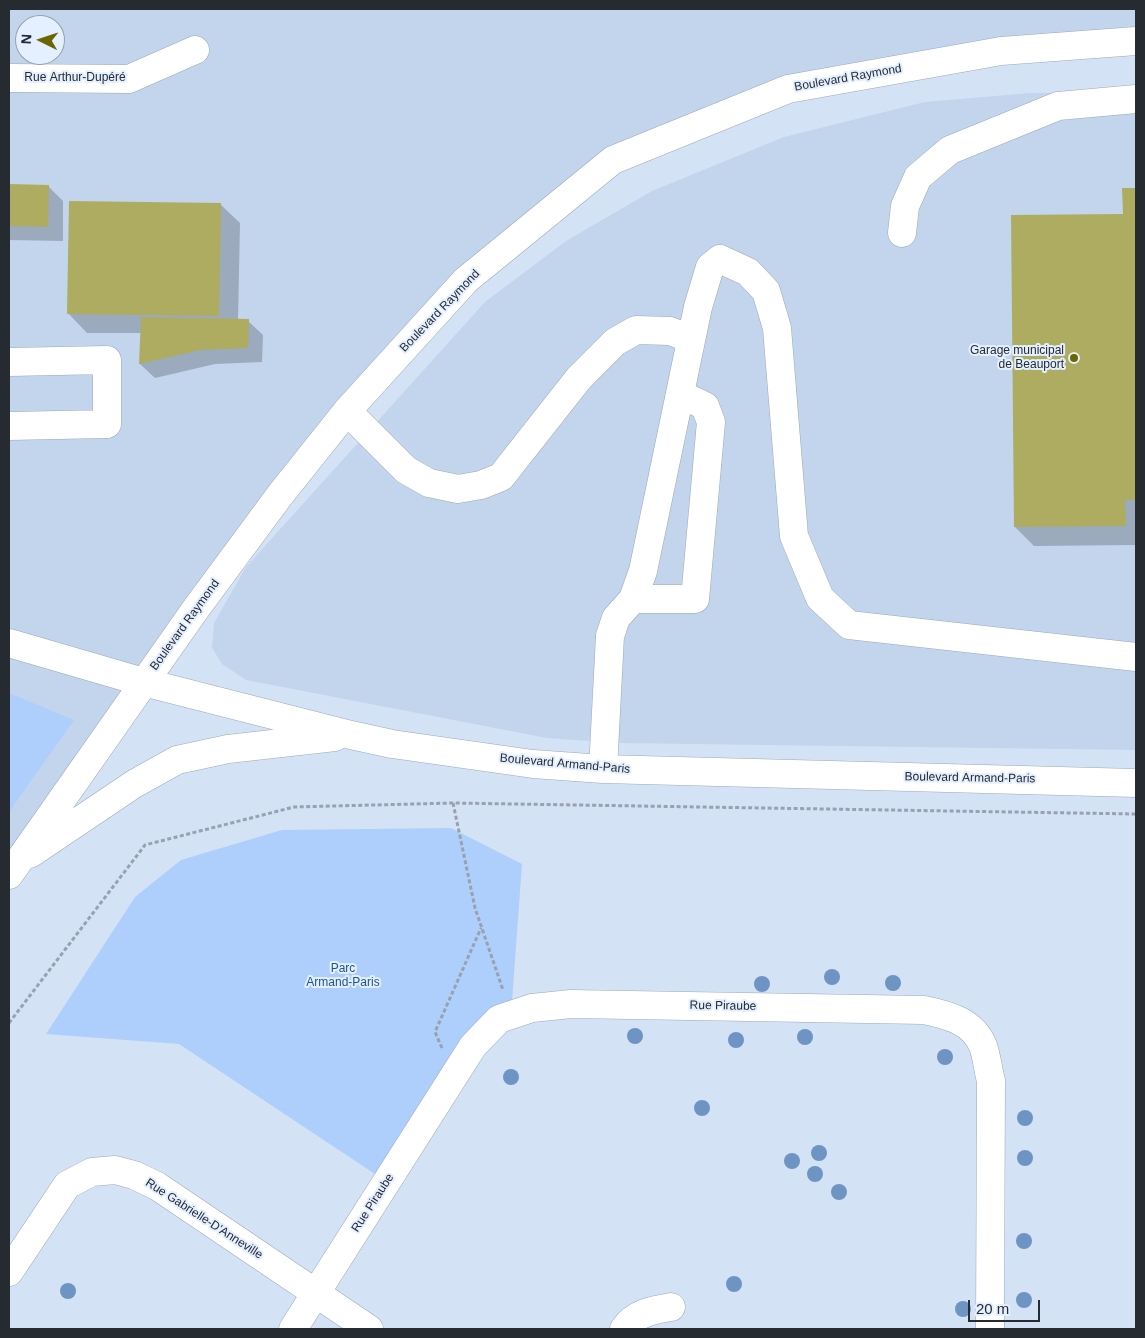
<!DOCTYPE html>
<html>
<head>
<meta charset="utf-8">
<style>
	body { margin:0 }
	#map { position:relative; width:1145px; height:1338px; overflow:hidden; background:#d4e2f6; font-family:Arial,sans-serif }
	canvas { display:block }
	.frame { position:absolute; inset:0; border:10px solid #262b32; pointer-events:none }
	.north { position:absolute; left:15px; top:15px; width:50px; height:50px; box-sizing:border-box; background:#e4efff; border:1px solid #98a1ad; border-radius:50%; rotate:274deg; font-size:14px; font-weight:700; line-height:20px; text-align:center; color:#262b32 }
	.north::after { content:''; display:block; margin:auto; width:18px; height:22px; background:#6b6700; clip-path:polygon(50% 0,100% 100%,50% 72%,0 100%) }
	.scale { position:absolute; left:968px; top:1300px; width:72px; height:22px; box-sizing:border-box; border:2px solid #262b32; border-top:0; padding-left:6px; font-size:15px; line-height:18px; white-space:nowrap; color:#262b32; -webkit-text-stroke:4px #e4efff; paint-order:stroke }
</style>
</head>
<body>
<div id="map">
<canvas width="1145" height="1338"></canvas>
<div class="frame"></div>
<div class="north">N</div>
<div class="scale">20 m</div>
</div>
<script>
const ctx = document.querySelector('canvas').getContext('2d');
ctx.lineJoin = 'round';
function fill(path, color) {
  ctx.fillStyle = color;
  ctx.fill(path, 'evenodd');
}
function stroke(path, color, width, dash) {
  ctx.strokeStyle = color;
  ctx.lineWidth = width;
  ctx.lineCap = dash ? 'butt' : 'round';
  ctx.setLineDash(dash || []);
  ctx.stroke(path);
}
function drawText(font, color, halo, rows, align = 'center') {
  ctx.font = font + ' Arial,sans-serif';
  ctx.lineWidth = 4;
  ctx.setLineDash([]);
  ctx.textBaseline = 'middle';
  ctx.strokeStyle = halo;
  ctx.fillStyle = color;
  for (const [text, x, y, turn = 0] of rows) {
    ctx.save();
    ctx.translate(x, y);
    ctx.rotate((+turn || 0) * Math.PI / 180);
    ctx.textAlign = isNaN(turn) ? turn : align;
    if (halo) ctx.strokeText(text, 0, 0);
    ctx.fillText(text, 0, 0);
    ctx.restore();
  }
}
const built = new Path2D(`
	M9,9H1136V41L788,89L613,160L347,411L9,875ZM25,25H55V55H25Z
	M1136,92V750L618,743L547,738L246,680L222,664L212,648L214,623L246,567L485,302L566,241L652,191L784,137L925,102L1030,93Z`);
const green = new Path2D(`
	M9,693L74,720L9,812Z
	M451,828L522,864L511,1015L387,1182L179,1044L46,1034L135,897L181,860L282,830Z`);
const shadow = new Path2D(`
	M9,186H48L63,201V241L9,240Z
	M1124,189H1136V545L1034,546L1015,527L1124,215Z
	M220,204L240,223L238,320L248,321L263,335L262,362L215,364L155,378L140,364L141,333H87L68,313Z`);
const building = new Path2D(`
	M9,184L49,185L48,227L9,226Z
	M1122,188H1136V500H1125L1126,526L1014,527L1011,215L1123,214Z
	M69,201L221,203L219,316L67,314Z
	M141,317L249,319L248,348L200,350L139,364Z`);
const path = new Path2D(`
	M453,803L475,908L503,990
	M9,1023L145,845L294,807L453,803L1136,814
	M442,1048L435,1032L481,928`);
const minor = new Path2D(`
	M9,78L129,79L195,50
	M902,233L905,206L918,177L950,150L1058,106L1136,99
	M9,362L107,360V424L9,426
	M347,411L406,470L429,483L458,489L481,485L501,477L579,378L615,342L636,330L670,331L691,339
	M633,599H695L711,422L705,406L680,394
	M9,643L143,682L351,735L392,744L533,764L603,769L1136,783
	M603,769L610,636L616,618L633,599L643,571L698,307L710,267L720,259L748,272L766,291L777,328L794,536L820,598L849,625L1136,657
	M30,854L134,784L177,760L228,749L335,737
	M9,875L195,610L280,495L347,411L466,280L613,160L788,89L1001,51L1136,41
	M9,1272L67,1185L92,1172L115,1170L134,1175L157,1186L369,1329
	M293,1329L473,1046L499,1019L532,1008L571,1004L924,1010C948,1015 973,1021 983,1046C987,1057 988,1070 991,1081L990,1329
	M624,1329C635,1313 653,1310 671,1307`);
const trees = [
	[832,977],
	[893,983],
	[762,984],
	[635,1036],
	[805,1037],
	[736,1040],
	[945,1057],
	[511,1077],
	[702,1108],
	[1025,1118],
	[819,1153],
	[1025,1158],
	[792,1161],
	[815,1174],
	[839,1192],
	[1024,1241],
	[734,1284],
	[68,1291],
	[1024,1300],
	[963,1309]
];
const markers = [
	[1074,358,5,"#6b6700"]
];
const streetNames = [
	["Rue Arthur-Dupéré",75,78],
	["Boulevard Raymond",848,78,-10],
	["Boulevard Raymond",440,311,-46],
	["Boulevard Raymond",185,625,-54],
	["Boulevard Armand-Paris",565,764,5],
	["Boulevard Armand-Paris",970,778,1],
	["Rue Piraube",723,1006,1],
	["Rue Piraube",373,1203,-57],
	["Rue Gabrielle-D'Anneville",204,1219,33]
];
const poiNames = [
	["Garage municipal",1064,351],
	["de Beauport",1064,365]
];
const parkNames = [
	["Parc",343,969],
	["Armand-Paris",343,983]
];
fill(built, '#c2d5ed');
fill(green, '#aecffb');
fill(shadow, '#0003');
fill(building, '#aeac61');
stroke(minor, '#9ba8ba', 29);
stroke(path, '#97a1b1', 3, [4, 2.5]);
stroke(minor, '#fff', 28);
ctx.fillStyle = '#6e94c3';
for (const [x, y] of trees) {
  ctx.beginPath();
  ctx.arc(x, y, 8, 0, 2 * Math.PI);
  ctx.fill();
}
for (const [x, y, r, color] of markers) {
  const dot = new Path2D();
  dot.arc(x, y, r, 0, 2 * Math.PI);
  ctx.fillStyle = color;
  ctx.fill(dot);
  stroke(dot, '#e4efff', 2);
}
drawText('12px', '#262b32', '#e4efff', streetNames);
drawText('12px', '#262b32', '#e4efff', poiNames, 'right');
drawText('12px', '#1b549a', '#e4efff', parkNames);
</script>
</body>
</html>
